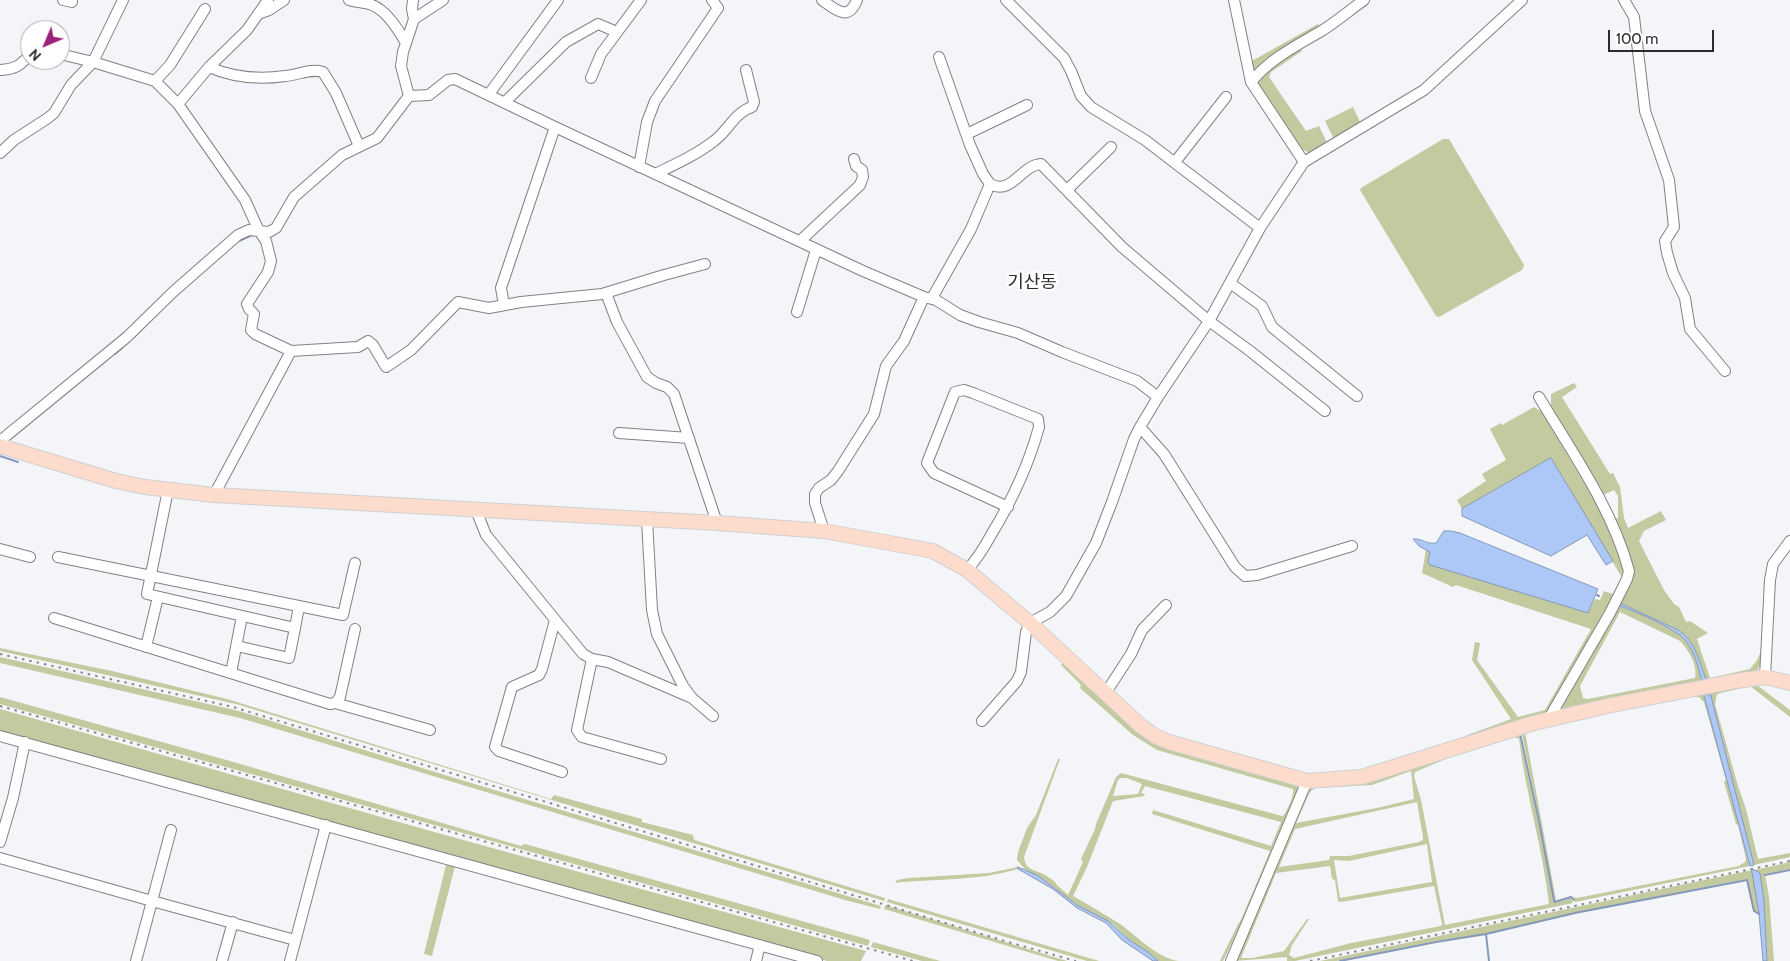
<!DOCTYPE html>
<html>
<head>
<meta charset="utf-8">
<style>
	body { margin:0 }
	#map { position:relative; width:1790px; height:961px; overflow:hidden; background:#f3f5f8; font-family:Cabin,sans-serif }
	canvas { display:block }
	.north { position:absolute; left:20px; top:20px; width:50px; height:50px; box-sizing:border-box; background:#fff; border:1px solid #aaaaab; border-radius:50%; rotate:225deg; font-size:14px; font-weight:700; line-height:20px; text-align:center; color:#2a2b2c }
	.north::after { content:''; display:block; margin:auto; width:18px; height:22px; background:#9a2179; clip-path:polygon(50% 0,100% 100%,50% 72%,0 100%) }
	.scale { position:absolute; left:1608px; top:30px; width:106px; height:22px; box-sizing:border-box; border:2px solid #2a2b2c; border-top:0; padding-left:6px; font-size:15px; line-height:18px; white-space:nowrap; color:#2a2b2c; -webkit-text-stroke:4px #fff; paint-order:stroke }
</style>
</head>
<body>
<div id="map">
<canvas width="1790" height="961"></canvas>
<div class="north">N</div>
<div class="scale">100 m</div>
</div>
<script>
const ctx = document.querySelector('canvas').getContext('2d');
ctx.lineJoin = 'round';
function fill(path, color) {
  ctx.fillStyle = color;
  ctx.fill(path, 'evenodd');
}
function stroke(path, color, width, dash) {
  ctx.strokeStyle = color;
  ctx.lineWidth = width;
  ctx.lineCap = dash ? 'butt' : 'round';
  ctx.setLineDash(dash || []);
  ctx.stroke(path);
}
function drawText(font, color, halo, rows, align = 'center') {
  ctx.font = font + ' Cabin,"Noto Sans KR",sans-serif';
  ctx.lineWidth = 5;
  ctx.setLineDash([]);
  ctx.textBaseline = 'middle';
  ctx.strokeStyle = halo;
  ctx.fillStyle = color;
  for (const [text, x, y, turn = 0] of rows) {
    ctx.save();
    ctx.translate(x, y);
    ctx.rotate((+turn || 0) * Math.PI / 180);
    ctx.textAlign = isNaN(turn) ? turn : align;
    if (halo) ctx.strokeText(text, 0, 0);
    ctx.fillText(text, 0, 0);
    ctx.restore();
  }
}
const green = new Path2D(`
	M1318,24L1320,28L1253,71L1250,62Z
	M1300,48L1302,51L1271,72L1269,77L1306,131L1319,126L1327,143L1309,153L1300,148L1257,83L1259,76Z
	M1353,107L1361,124L1334,139L1325,121Z
	M1443,139H1449L1524,265L1522,270L1439,317L1436,316L1360,190L1361,188Z
	M1574,383L1577,387L1562,397L1610,474L1613,473L1620,487L1624,518L1628,528L1661,511L1666,520L1644,531L1639,541L1664,590L1674,604L1679,607L1686,622L1690,621L1708,633L1697,639L1710,678L1750,669L1757,660L1762,649L1761,663L1757,671L1707,682C1701,665 1694,640 1678,630L1618,602L1629,583L1613,519L1618,518V496L1614,490L1603,495L1551,406V394Z
	M1534,407L1542,412L1607,521L1624,567L1621,576L1551,458L1462,509L1457,500L1486,481L1482,474L1506,460L1490,429L1501,423L1502,425Z
	M1426,549L1430,552L1428,562L1588,613L1595,599L1600,600L1604,591L1613,594L1616,588L1624,582L1550,713L1463,739L1465,736L1511,719L1472,660L1475,642L1480,643L1477,660L1518,717L1545,710L1591,629L1456,585L1453,587L1422,573Z
	M1617,605C1631,609 1676,629 1685,640C1695,652 1699,668 1702,683L1558,713ZM1620,612L1680,641C1689,650 1698,666 1695,678L1588,699L1583,698L1580,686Z
	M0,648L112,671L227,699L551,799L554,795L642,819V822L693,835L694,840L885,898L884,901L236,704L0,651Z
	M0,657L239,711L448,776L881,906L880,909L845,900L240,718L0,663Z
	M1064,662L1143,732L1299,785L1300,788L1228,961H1226L1241,925L1223,961H1220L1238,924L1241,920L1270,851L1152,814L1153,810L1271,846L1281,822L1145,786L1141,793L1145,794L1144,796L1113,801L1087,867L1073,896C1089,905 1104,914 1120,924C1137,936 1158,959 1179,961H1158L1148,952L1129,940L1114,925L1077,905L1063,896L1054,887L1025,869L1017,860L1018,852L1027,828L1036,815L1058,759H1060L1024,857C1025,869 1032,869 1041,873C1046,875 1051,879 1055,882L1056,884L1068,895L1083,862L1081,859L1095,829L1096,824L1116,777L1121,773L1282,816L1284,815C1288,808 1294,797 1293,789L1157,750L1133,735L1080,688L1081,685L1061,665ZM1121,778H1127L1142,784L1138,794L1113,796L1118,780Z
	M1770,681L1790,686V690C1779,687 1769,683 1758,686L1790,710V717L1750,686L1717,694L1715,704L1738,786L1746,809L1758,859L1790,853V857L1754,865L1711,696L1709,694H1706L1704,696L1705,699L1729,783L1750,866L1575,902L1574,897L1572,896L1554,900L1539,817L1521,730L1652,699L1754,682ZM1691,697H1699L1704,702L1726,780L1724,782L1736,824L1738,825L1746,859L1745,862L1739,866L1577,898L1571,896L1556,900L1525,732L1629,707Z
	M0,697L230,761L521,846L525,844L870,940L868,946L0,704Z
	M0,709L427,830L866,951L861,961H827L516,873L0,732Z
	M1518,731L1538,820L1553,901L1556,903L1571,898L1573,903L1295,961H1287V957L1233,961L1311,784ZM1512,736L1519,739C1526,795 1543,849 1549,904L1445,925L1421,800L1414,776L1415,772L1448,758ZM1411,771L1414,799L1377,808L1296,823L1310,792L1315,788L1372,785ZM1417,802L1423,837V840L1419,842L1349,856H1330L1329,860L1279,867L1295,829ZM1427,844L1432,882L1340,898L1334,860L1349,861ZM1330,866L1332,879L1335,880L1338,901L1341,902L1434,886L1442,924L1441,926L1351,943L1294,958L1289,955L1292,945L1309,919H1307L1284,951L1253,958H1241L1276,873Z
	M1790,862V869L1765,874L1769,897L1774,961H1767L1764,902L1760,873L1755,870Z
	M446,865L455,866L432,956L424,954Z
	M1018,867V869C997,875 975,878 953,879C934,881 915,880 895,883L897,880L909,878L989,873Z
	M1752,870L1759,914L1754,910L1747,879L1575,913L1486,934L1436,941L1337,961H1320Z
	M888,899L1099,961H1087L887,902Z
	M885,905L1067,961H1058L884,909Z
	M873,942L940,961H922L871,947Z`);
const water = new Path2D(`
	M1551,458L1613,561L1606,565L1587,535L1551,556L1462,516V509Z
	M1444,531H1451L1460,533L1598,589L1588,613L1430,565L1428,562L1430,552L1419,546L1413,539C1422,538 1427,545 1436,543Z
	M1618,602L1678,630C1696,641 1700,664 1707,682L1702,683C1699,668 1695,652 1685,640C1676,629 1631,609 1617,605Z
	M1706,694H1709L1711,696L1754,865L1750,866L1704,696Z
	M1018,867L1037,875L1077,905L1108,921L1129,940L1148,952L1158,961H1153L1122,940L1106,923L1077,908L1053,889L1018,869Z
	M1752,870H1755L1760,873L1764,902L1767,961H1763L1759,914Z`);
const stream = new Path2D(`
	M239,241L252,235
	M133,338L156,315
	M115,354L122,348
	M0,456L18,462
	M1597,595L1599,596
	M1520,734L1539,821L1554,901L1555,902L1571,897L1574,900
	M1765,875L1790,870
	M1486,934L1489,961
	M1340,961L1436,942L1486,934L1575,913L1747,880L1754,911L1759,914`);
const minor = new Path2D(`
	M63,0L72,2
	M349,0C355,2 362,2 369,4C385,8 398,29 406,43
	M413,0L412,9L414,19
	M822,0C836,10 848,22 857,0
	M1006,0L1064,58L1071,71L1081,96L1091,107L1145,140L1260,228
	M1234,0L1251,82L1304,162
	M1624,0L1634,17L1645,111L1669,180L1674,227L1665,241L1667,253L1673,273L1685,298L1690,329L1725,371
	M258,14L269,10L284,0
	M60,54L93,62L155,81L178,104L245,200L259,231L266,241L271,261L268,272L247,304L249,309L254,314L251,330L255,334L291,351L358,347L368,341L373,345L386,367L411,350L458,302L489,308L521,302L602,294L664,275L705,264
	M209,67C234,78 258,80 285,76C299,75 310,68 323,72L336,93L359,146
	M0,70C16,69 19,66 30,55
	M591,78L601,54L641,0
	M155,81L170,65L205,9
	M1251,82C1271,58 1296,46 1323,30C1337,21 1350,10 1364,0
	M489,94L558,0
	M409,96L401,66L403,52L414,19L443,0
	M505,102L566,42L598,24L617,32
	M178,104L209,67L247,30L268,0
	M967,134L1027,105
	M0,153L14,140L48,118L54,113L71,85L93,62L123,0
	M1175,162L1226,97
	M639,167L647,122L655,101L718,8L712,0
	M655,174C676,164 696,155 714,141C728,131 735,112 752,107L754,102L746,70
	M990,184C1012,196 1021,165 1041,164L1122,247L1209,321L1250,351L1325,411
	M1067,190L1111,147
	M800,241L860,185L863,177L862,170L856,166L854,159
	M1230,283L1262,306L1272,327L1357,396
	M606,293L617,322L647,377L656,383L667,387L674,394L717,523
	M932,298L971,229L990,184L983,174L970,145L939,57
	M504,305L501,288L555,127
	M797,312L816,250
	M1539,397C1572,452 1612,508 1629,571L1627,579L1610,613L1548,720
	M1140,427L1164,454L1235,567L1245,576L1257,575L1352,546
	M619,433L689,438
	M0,441L127,337L173,292L238,235L249,230L269,232L276,228L294,197L342,155L377,138L409,96L429,95L448,80L455,79L555,127L863,271L924,297L936,300L960,315L979,322L1018,333L1062,352L1137,381L1158,397
	M168,490L147,594L295,628L299,606
	M214,495L291,351
	M476,510L486,535L583,654L592,659L608,662L692,698
	M647,520L652,610L657,634L683,686L692,698L713,716
	M824,531L815,503V494L819,488L831,480L838,471L874,414L886,366L904,341L924,297
	M0,549L30,557
	M58,557L343,615L355,563
	M967,570C977,559 984,548 991,535C1013,499 1028,467 1039,427L1038,419L973,393L964,390L955,392L927,463L934,473L1008,507
	M54,618L330,704L335,703L340,697L355,629
	M555,620L542,669L539,675L512,687L495,747L499,751L562,772
	M237,646L289,658L295,628
	M146,647L158,597
	M592,659L577,730L582,737L661,759
	M231,673L242,616
	M1765,677L1770,580L1773,564L1790,541
	M1105,694L1131,654L1142,630L1166,605
	M335,703L430,730
	M982,721L1017,681L1021,672L1026,632L1030,623L1050,612L1066,596L1096,543L1112,502L1134,439L1140,427L1158,397L1209,321L1260,228L1304,162L1424,90L1522,0
	M0,736L817,961
	M0,842L13,798L25,742
	M0,858L152,901L295,940
	M136,961L171,830
	M222,961L233,922
	M290,961L326,825
	M756,961L760,945
	M1231,961L1307,781`);
const major = new Path2D(`
	M0,446L116,481L145,487L214,495L717,523L824,531L933,551L967,570L1030,623L1141,726L1155,736L1169,742L1307,781L1362,777L1534,723L1612,705L1736,681L1765,677L1790,683`);
const rail = new Path2D(`
	M0,654L233,707L1008,942L1076,961
	M0,706L913,961
	M1310,961L1790,861`);
const quarterNames = [
	["기산동",1032,283]
];
fill(green, '#c3caa0');
fill(water, '#adc7f6');
stroke(water, '#8698b9', 1);
stroke(stream, '#8698b9', 2);
stroke(minor, '#818285', 12);
stroke(major, '#d0d0d1', 16);
stroke(minor, '#fff', 10);
stroke(major, '#fedccd', 14);
stroke(rail, '#87898a', 2, [2.5, 5]);
drawText('18px', '#2a2b2c', '#fff', quarterNames);
</script>
</body>
</html>
